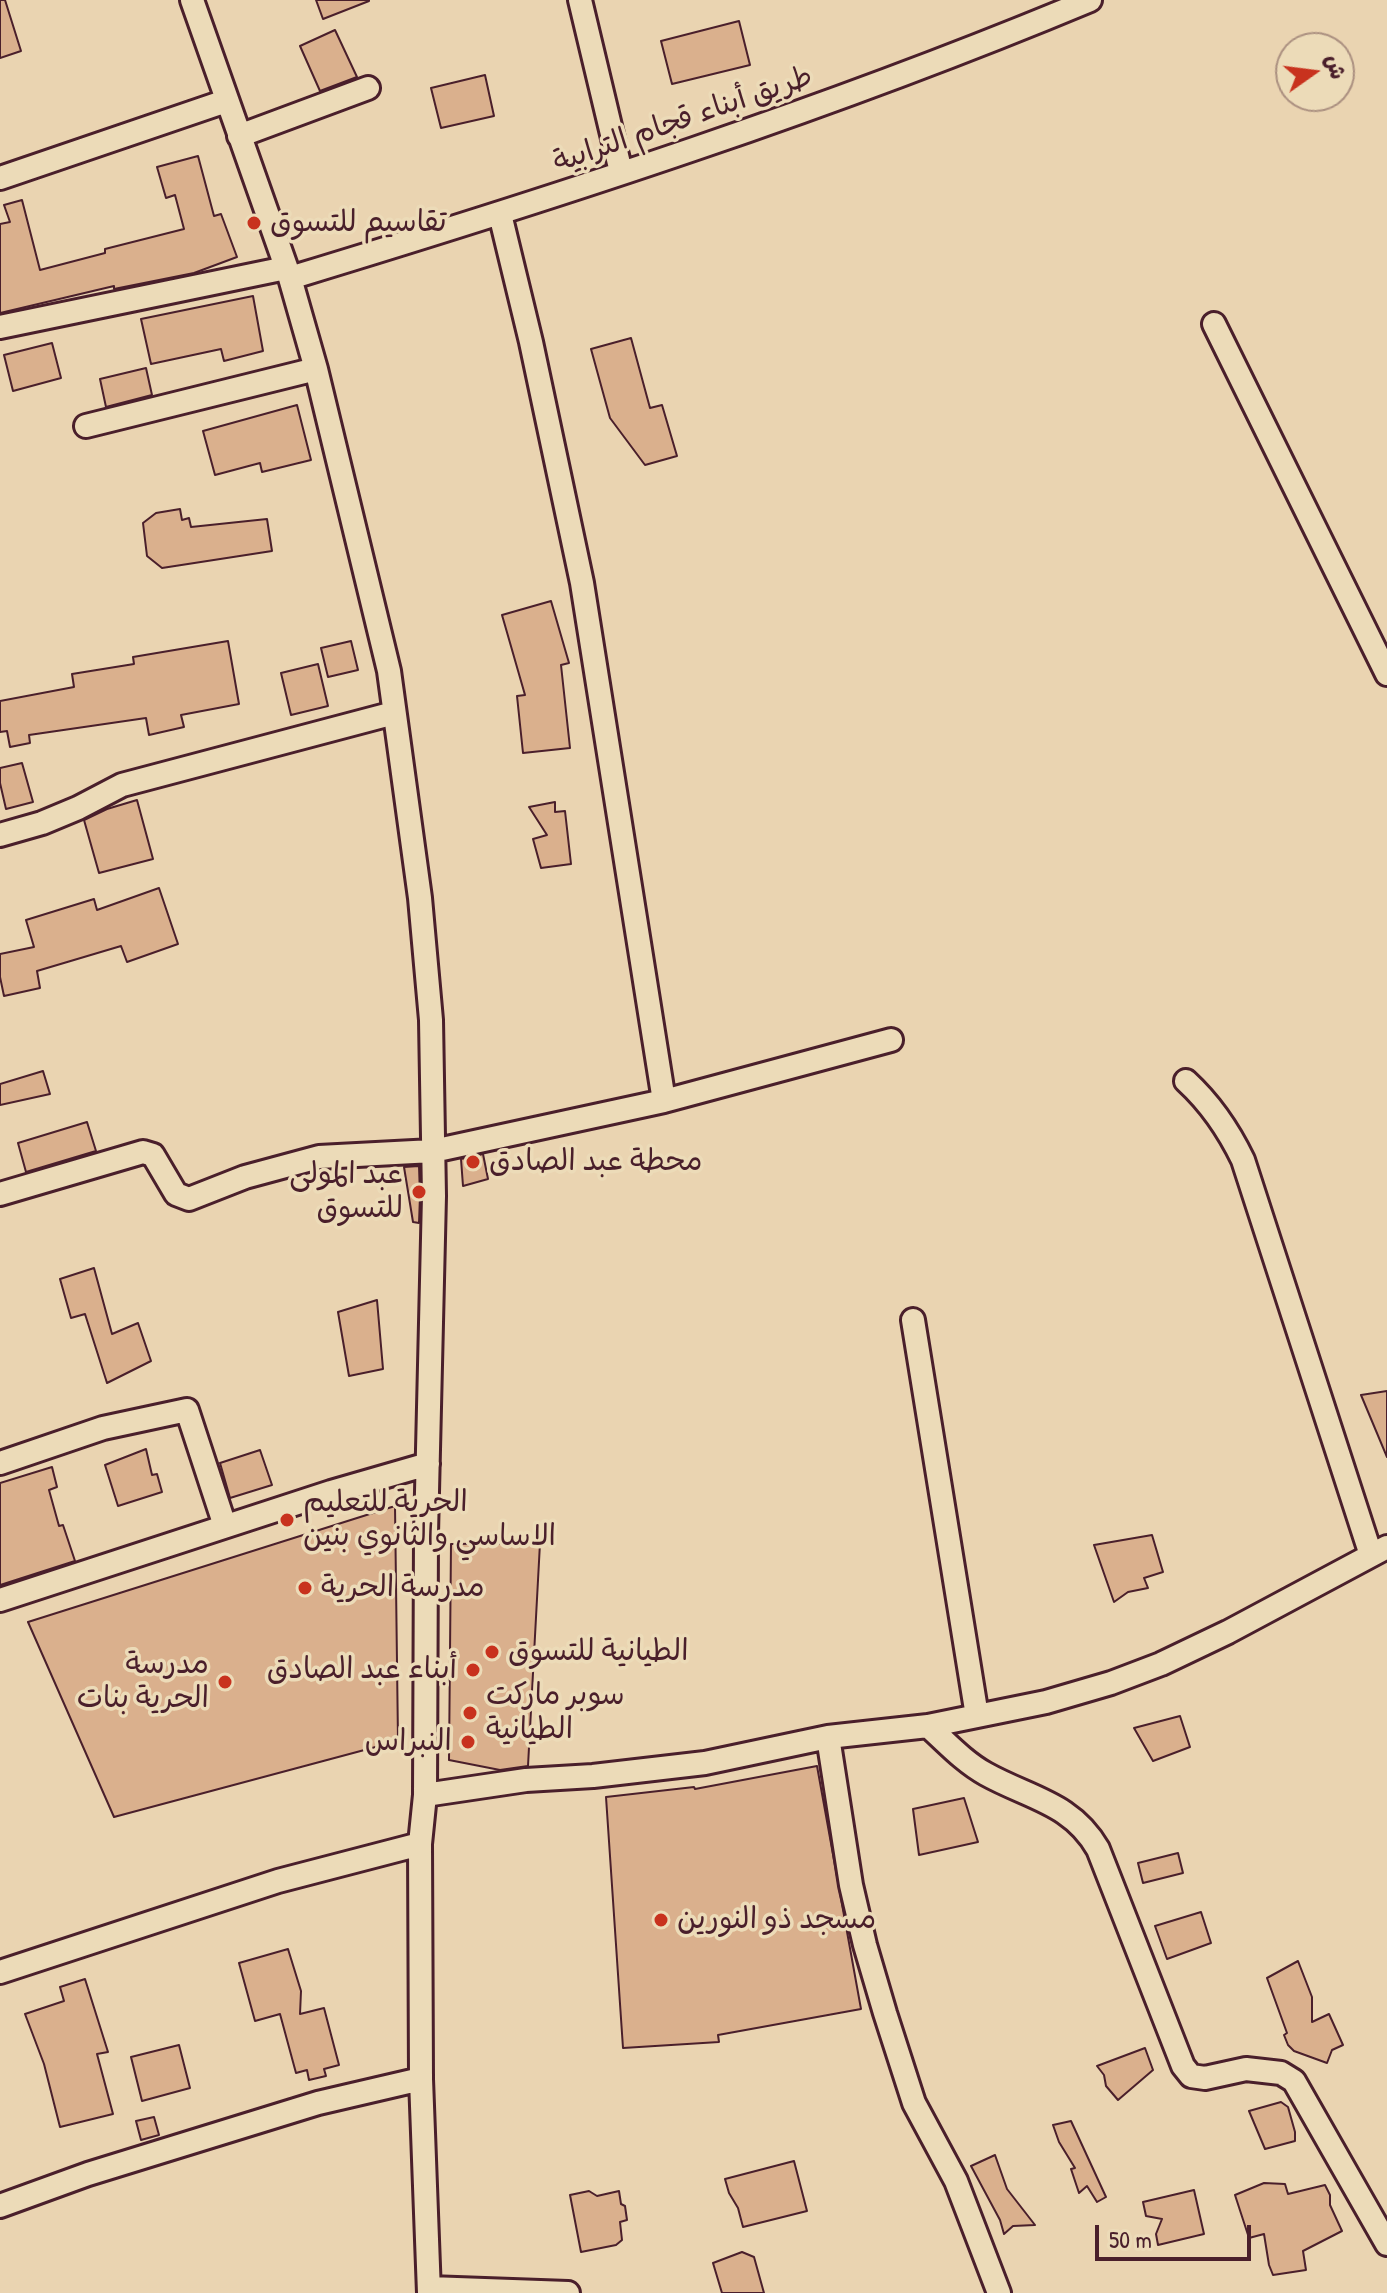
<!DOCTYPE html>
<html>
<head>
<meta charset="utf-8">
<style>
	body { margin:0 }
	#map { position:relative; width:1387px; height:2293px; overflow:hidden; background:#ead4b1; font-family:"Patrick Hand","Playpen Sans Arabic",sans-serif }
	canvas { display:block }
	.north { position:absolute; left:1275px; top:32px; width:80px; height:80px; box-sizing:border-box; background:#ecdbb8; border:2px solid #ab9080; border-radius:50%; rotate:76deg; font-size:22px; font-weight:700; line-height:32px; text-align:center; color:#4a1f2b }
	.north::after { content:''; display:block; margin:auto; width:28px; height:36px; background:#c8321e; clip-path:polygon(50% 0,100% 100%,50% 72%,0 100%) }
	.scale { position:absolute; left:1095px; top:2225px; width:156px; height:36px; box-sizing:border-box; border:4px solid #4a1f2b; border-top:0; padding-left:10px; font-size:24px; line-height:28px; white-space:nowrap; color:#4a1f2b; -webkit-text-stroke:6px #ecdbb8; paint-order:stroke }
</style>
</head>
<body>
<div id="map">
<canvas width="1387" height="2293"></canvas>
<div class="north">ش</div>
<div class="scale">50 m</div>
</div>
<script>
const ctx = document.querySelector('canvas').getContext('2d');
ctx.lineJoin = 'round';
function fill(path, color) {
  ctx.fillStyle = color;
  ctx.fill(path, 'evenodd');
}
function stroke(path, color, width, dash) {
  ctx.strokeStyle = color;
  ctx.lineWidth = width;
  ctx.lineCap = dash ? 'butt' : 'round';
  ctx.setLineDash(dash || []);
  ctx.stroke(path);
}
function drawText(font, color, halo, rows, align = 'center') {
  ctx.font = font + ' "Patrick Hand","Playpen Sans Arabic",sans-serif';
  ctx.lineWidth = 7;
  ctx.setLineDash([]);
  ctx.textBaseline = 'middle';
  ctx.strokeStyle = halo;
  ctx.fillStyle = color;
  for (const [text, x, y, turn = 0] of rows) {
    ctx.save();
    ctx.translate(x, y);
    ctx.rotate((+turn || 0) * Math.PI / 180);
    ctx.textAlign = isNaN(turn) ? turn : align;
    if (halo) ctx.strokeText(text, 0, 0);
    ctx.fillText(text, 0, 0);
    ctx.restore();
  }
}
const building = new Path2D(`
	M0,0H5L21,51L0,58Z
	M316,0H369V1L323,19Z
	M739,21L750,65L672,84L661,41Z
	M335,30L357,77L320,91L300,46Z
	M485,75L494,116L441,128L431,88Z
	M198,156L214,216L221,214L237,257L194,273L114,289V286L0,313V224L10,222L4,205L22,200L40,270L105,253V249L184,229L175,195L166,198L157,167Z
	M253,296L263,351L224,361L221,349L151,364L141,319Z
	M631,338L650,408L662,405L677,456L645,465L610,418L591,349Z
	M52,343L61,378L13,391L4,355Z
	M146,368L152,395L106,407L100,379Z
	M297,405L311,460L262,472L260,463L215,475L203,431Z
	M180,509L182,520L189,518L191,527L267,519L272,551L162,568L147,556L143,523L156,513Z
	M551,601L569,663L561,665L570,748L523,753L517,696L525,695L502,615Z
	M228,641L239,704L181,715L184,727L149,735L146,718L29,735L30,743L10,747L7,731L0,732V701L74,687L72,674L134,664L133,657Z
	M351,641L358,670L328,677L321,648Z
	M318,664L328,706L291,715L281,673Z
	M22,763L33,802L6,809L0,783V768Z
	M137,800L153,859L99,873L84,820L107,809Z
	M555,802V812L565,811L571,864L541,868L533,839L547,835L529,807Z
	M159,888L178,944L127,962L121,946L37,971L40,988L4,996L0,977V954L34,947L26,920L94,899L97,910Z
	M43,1071L50,1094L0,1105V1084Z
	M87,1122L96,1151L26,1172L18,1143Z
	M483,1154L488,1179L463,1186L461,1159Z
	M419,1166L420,1196L419,1223L413,1222L404,1167Z
	M94,1268L112,1334L138,1323L151,1361L107,1383L85,1314L71,1318L60,1279Z
	M377,1300L383,1369L349,1376L338,1312Z
	M1387,1391V1457L1361,1395Z
	M146,1449L152,1475L157,1474L162,1492L118,1506L105,1465Z
	M260,1450L272,1485L230,1498L220,1463Z
	M52,1467L57,1487L49,1490L59,1526L63,1525L75,1561L0,1585V1483Z
	M395,1506L398,1741L114,1817L28,1622Z
	M1152,1535L1163,1572L1144,1578L1148,1588L1128,1592L1114,1602L1094,1545Z
	M540,1543L528,1766L500,1770L449,1760L451,1544Z
	M1180,1716L1190,1747L1153,1761L1134,1728Z
	M817,1766L861,2009L718,2035L719,2042L623,2048L606,1797L694,1787L695,1789Z
	M964,1798L978,1842L919,1855L913,1809Z
	M1178,1853L1183,1873L1143,1883L1138,1863Z
	M1201,1912L1211,1943L1167,1959L1155,1926Z
	M288,1949L301,1991L300,2014L324,2008L339,2065L324,2069L326,2076L309,2080L307,2070L296,2073L280,2014L255,2021L239,1963Z
	M1298,1961L1312,1997V2022L1329,2014L1343,2045L1332,2050L1327,2063L1294,2051L1288,2045L1284,2035L1287,2033L1267,1978Z
	M85,1979L108,2052L97,2054L113,2114L60,2127L44,2064L25,2014L64,2001L60,1987Z
	M179,2045L190,2088L142,2101L131,2057Z
	M1145,2048L1153,2070L1118,2100L1106,2086L1104,2075L1097,2066Z
	M1281,2102L1288,2107L1295,2132V2141L1265,2149L1249,2111Z
	M154,2117L159,2135L141,2140L136,2121Z
	M1071,2121L1106,2197L1097,2202L1087,2186L1079,2193L1071,2169L1075,2168L1059,2142L1053,2125Z
	M995,2155L1007,2189L1035,2225L1013,2226L1004,2234L1000,2220L971,2166Z
	M794,2161L807,2211L743,2227L738,2208L729,2193L725,2179Z
	M1264,2183L1285,2184L1288,2194L1325,2185L1330,2195V2205L1342,2231L1303,2251L1306,2270L1273,2275L1269,2265L1264,2234L1249,2238L1235,2195Z
	M1194,2190L1204,2234L1158,2245L1156,2234L1162,2219L1146,2216L1143,2202Z
	M589,2191L597,2196L619,2191L621,2204L625,2206L627,2220L620,2222L622,2240L616,2245L581,2252L570,2195Z
	M742,2252L754,2257L764,2293H722L713,2263Z`);
const minor = new Path2D(`
	M192,0L290,278L316,369L389,671L420,898L431,1020L434,1196L426,1534L425,1795L420,1844L421,2079L429,2293
	M580,0L621,172
	M239,136L368,88
	M0,178L226,101
	M500,214L531,342L582,583L664,1101
	M290,278C560,196 829,109 1090,0
	M1214,324L1387,674
	M0,327L286,268
	M86,426L316,369
	M0,835L42,823L78,808L122,785L394,713
	M1186,1081C1211,1104 1228,1129 1243,1160L1371,1555
	M0,1194L143,1152L153,1155L176,1194L189,1199L245,1177L319,1157L433,1151L664,1101L891,1040
	M913,1320L977,1716
	M0,1463L103,1428L187,1410L225,1526
	M0,1600L331,1492L428,1464
	M928,1726C946,1742 964,1762 986,1774C1029,1798 1072,1803 1098,1849L1183,2066L1191,2076L1205,2078L1246,2069L1281,2073L1294,2081L1387,2244
	M828,1737L851,1885L865,1945L885,2013L914,2103L956,2181L999,2293
	M425,1795L526,1780L593,1776L705,1763L828,1737L928,1726L1046,1702L1111,1683L1161,1664L1228,1632L1387,1547
	M0,1972L278,1881L420,1844
	M0,2206L88,2174L318,2103L421,2079
	M429,2288L568,2293`);
const markers = [
	[254,223,8,"#c8321e"],
	[473,1162,8,"#c8321e"],
	[419,1192,8,"#c8321e"],
	[287,1520,8,"#c8321e"],
	[305,1588,8,"#c8321e"],
	[492,1652,8,"#c8321e"],
	[473,1670,8,"#c8321e"],
	[225,1682,8,"#c8321e"],
	[470,1713,8,"#c8321e"],
	[468,1742,8,"#c8321e"],
	[661,1920,8,"#c8321e"]
];
const streetNames = [
	["طريق أبناء قجام الترابية",683,120,-19]
];
const poiNames = [
	["تقاسيم للتسوق",270,223],
	["محطة عبد الصادق",489,1162],
	["عبد المولى",403,1175,"right"],
	["للتسوق",403,1209,"right"],
	["الحرية للتعليم",303,1503],
	["الاساسي والثانوي بنين",303,1537],
	["مدرسة الحرية",321,1588],
	["الطيانية للتسوق",508,1652],
	["مدرسة",209,1665,"right"],
	["الحرية بنات",209,1699,"right"],
	["أبناء عبد الصادق",457,1670,"right"],
	["سوبر ماركت",486,1696],
	["الطيانية",486,1730],
	["النبراس",452,1742,"right"],
	["مسجد ذو النورين",677,1920]
];
fill(building, '#dab08d');
stroke(building, '#4a1f2b', 2);
stroke(minor, '#4a1f2b', 28);
stroke(minor, '#ecdbb8', 22);
for (const [x, y, r, color] of markers) {
  const dot = new Path2D();
  dot.arc(x, y, r, 0, 2 * Math.PI);
  ctx.fillStyle = color;
  ctx.fill(dot);
  stroke(dot, '#ecdbb8', 3);
}
drawText('30px', '#4a1f2b', '#ecdbb8', streetNames);
drawText('30px', '#4a1f2b', '#ecdbb8', poiNames, 'left');
</script>
</body>
</html>
